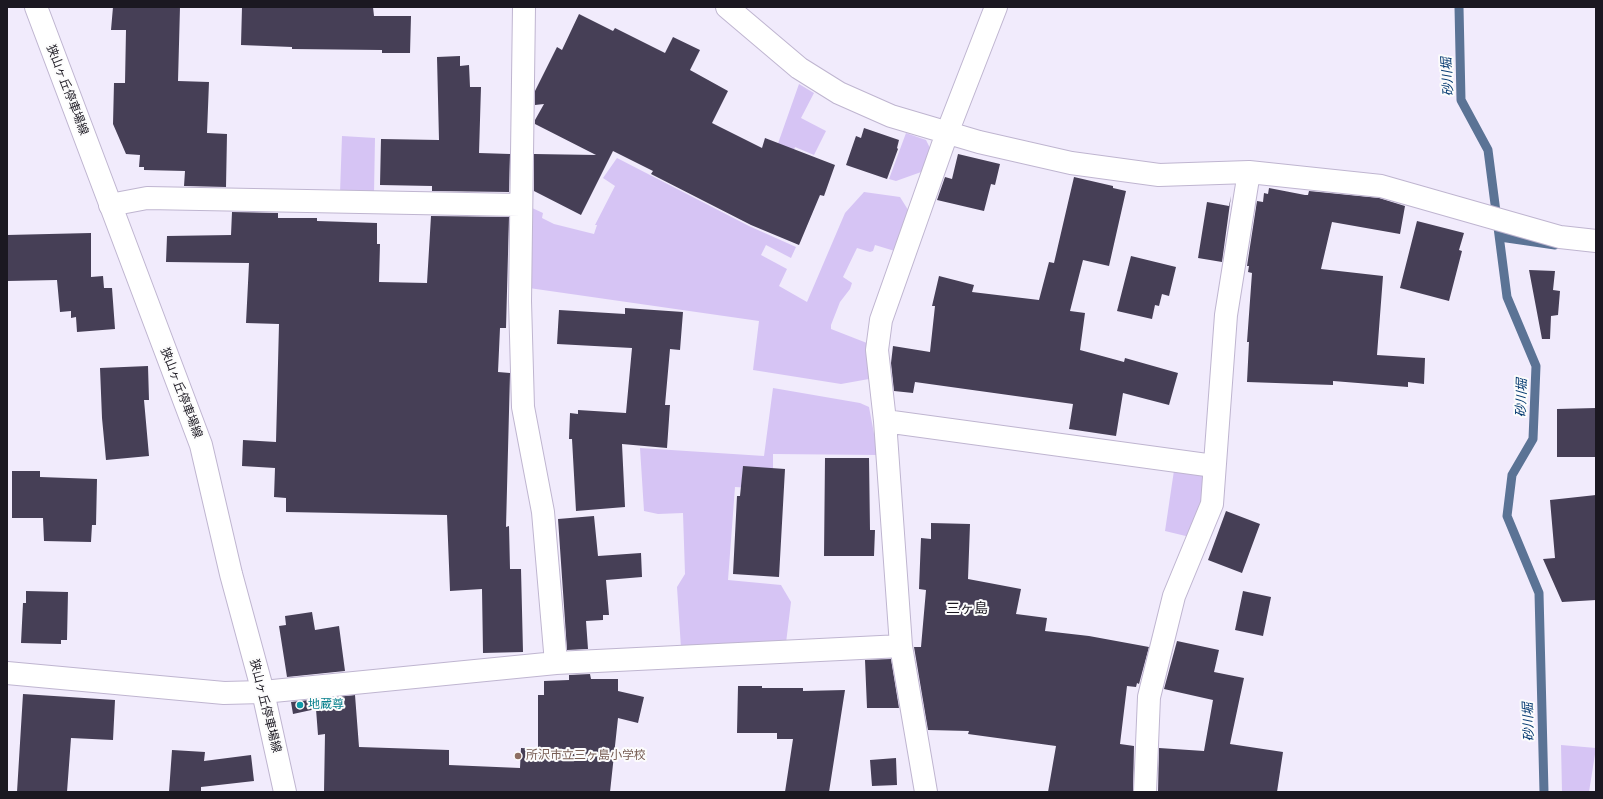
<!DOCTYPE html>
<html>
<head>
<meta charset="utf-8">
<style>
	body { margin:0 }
	#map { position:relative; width:1603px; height:799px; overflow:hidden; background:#f1ebfc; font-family:"Fira Sans",sans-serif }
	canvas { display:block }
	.frame { position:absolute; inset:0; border:8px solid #1b1821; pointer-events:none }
</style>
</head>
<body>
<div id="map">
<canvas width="1603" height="799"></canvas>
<div class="frame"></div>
</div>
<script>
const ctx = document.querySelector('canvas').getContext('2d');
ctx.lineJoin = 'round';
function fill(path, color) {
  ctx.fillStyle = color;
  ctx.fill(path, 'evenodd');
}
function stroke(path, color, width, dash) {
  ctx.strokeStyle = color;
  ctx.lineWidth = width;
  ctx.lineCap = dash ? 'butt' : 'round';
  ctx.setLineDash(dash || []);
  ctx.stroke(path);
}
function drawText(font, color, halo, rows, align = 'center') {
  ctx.font = font + ' "Fira Sans","Noto Sans JP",sans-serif';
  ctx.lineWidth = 4;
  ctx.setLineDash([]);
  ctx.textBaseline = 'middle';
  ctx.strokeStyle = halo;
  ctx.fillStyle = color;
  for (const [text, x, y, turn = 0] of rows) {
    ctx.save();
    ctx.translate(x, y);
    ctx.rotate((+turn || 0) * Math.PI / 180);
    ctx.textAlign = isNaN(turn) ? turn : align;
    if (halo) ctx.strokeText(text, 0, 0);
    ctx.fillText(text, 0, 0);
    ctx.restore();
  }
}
const green = new Path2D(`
	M799,84L814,93L801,118L826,131L814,155L795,147L791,158L775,152Z
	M906,133L926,140L931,150L924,171L896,181L889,179Z
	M342,136L375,138L374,194L340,193Z
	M617,158L749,226L796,247L791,258L766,245L761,255L787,269L779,286L807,302L845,213L864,192L900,197L910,213L898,252L875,245L873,251L870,252L857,248L843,277L852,283L850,289L840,302L831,325V329L872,345L869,379L841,384L753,370L759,321L529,288L530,207L543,213L542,218L554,224L594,234L597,225H595L615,186L603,178Z
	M773,388L860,403L869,407L878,455L773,454V489L735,487L728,580L781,585L791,602L786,643L681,648L677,587L685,574L683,513L658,514L644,511L640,448L764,456Z
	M1176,457L1212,464L1194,538L1165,531Z
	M1561,745L1596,748L1589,792H1562Z`);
const stream = new Path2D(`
	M1459,7L1461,100L1488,150L1507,297L1536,366L1533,439L1512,475L1507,516L1539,593L1544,792
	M1500,237L1555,245`);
const building = new Path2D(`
	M113,7H180L178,81L209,82L207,133L227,134L226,187L184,186L185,171L144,170V167H139L140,155L126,154L113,124L114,83H125L126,30H111Z
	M242,7H373L374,16H411L410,53H382V50L292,49V47L241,45Z
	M579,14L613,31L615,28L665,53L673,37L700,50L690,70L728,91L712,123L762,148L765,138L835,165L824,196L820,195L799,245L751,225L651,174L653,171L613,151L581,215L534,191V154L596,155L535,124V120L544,104L535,105V91L557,47L562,50Z
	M460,56V66L469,65L470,87H481L479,153L510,154L509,192L432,191V186L380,185L381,139L439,140L437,57Z
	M864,128L899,140L897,148L898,149L887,179L846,165L856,136L861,138Z
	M958,154L1000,164L995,185L991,184L984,211L937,200L945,177L952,179Z
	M1074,177L1113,186V188L1126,191L1109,266L1083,260L1070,311L1085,313L1080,350L1124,362L1125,358L1178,373L1169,405L1123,393L1116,436L1069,429L1073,404L915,382L913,393L894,391L891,363L893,346L930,352L935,306H932L939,276L974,285L972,292L1039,300L1049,262L1054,263Z
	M1269,188L1305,195H1308L1309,191L1379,198L1405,206L1400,234L1332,222L1321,269L1383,276L1377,355L1425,358L1424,384L1408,382V387L1333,381V385L1247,382L1249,342H1247L1252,273L1248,272L1249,266H1247L1257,201L1263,202L1264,193L1268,194Z
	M1231,196L1222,262L1198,258L1207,202L1229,206Z
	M232,212L278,213V218H317V221L377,223V244H380L379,282L427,283L431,216L509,217L506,328H500L498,372L510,373L506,527L509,526L510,569H521L523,652L483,653L482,589L450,591L447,515L286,512V498L274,497L275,468L242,466L243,440L276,442L279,324L246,323L249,263L166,262L167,236L231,235Z
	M1417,221L1464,233L1459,250L1462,251L1449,301L1400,288Z
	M91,233V277L103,276L104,288H112L115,329L77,332L76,317L71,318V311L60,312L57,280L7,281V235Z
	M1131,256L1176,267L1169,296L1162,294L1159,306L1155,305L1152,319L1117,311Z
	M1529,270L1555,271L1553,290L1560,291L1558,315L1551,316L1550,339H1542Z
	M625,308L683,312L680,350L670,349L665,405H670L667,448L622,444L625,507L576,511L572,439H569L570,413L578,414V410L626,413L632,348L557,344L559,310L625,314Z
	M148,366L149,400H144L149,456L106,460L102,418L100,368Z
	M1596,408V457H1557V409Z
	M825,458H869L870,530H875L874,556H824Z
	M743,466L785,469L779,577L733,574L737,496H740Z
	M12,471H40V477L97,479L96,525H92L91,542L44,541L43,518H12Z
	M1596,495V600L1562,602L1543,559L1555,558L1550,500Z
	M1226,511L1260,524L1242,573L1208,560Z
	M594,516L598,556L641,553L642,577L606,580L609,615H603V620L586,621L588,649L567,650L558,519Z
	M931,523L970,524L968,579L1021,589L1016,614L1047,618L1045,631L1089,636L1149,647L1139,684L1137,683L1136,687L1127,686L1120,744L1134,746L1133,792H1048L1056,746L968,734L969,731L928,730L914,647H921L926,590L919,589L921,538L931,539Z
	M26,591L68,592L67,640H61V644L21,643L23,603H26Z
	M1243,591L1271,597L1263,636L1235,630Z
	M312,612L315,630L339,626L345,671L287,677L279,626L286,625L285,616Z
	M1177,641L1219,650L1214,672L1244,678L1230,744L1283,752L1277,792H1158L1159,748L1204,751L1213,700L1164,689Z
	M891,659L899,708H867L865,660Z
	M590,674L591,679H618V691L644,697L638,723L618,718L610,792H324L325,734L318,735L316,709L293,714L291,702L355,695L359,747L449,750V765L520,768L521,748L538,749V695H544V681L569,680V675Z
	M738,686H762V688H803V691L845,690L829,792H785L793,739H777V733H737Z
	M23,694L115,700L113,740L71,738L67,792H17Z
	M172,750L205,752L204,761L251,755L254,781L201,787V792H169Z
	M896,758L897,785L872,786L870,760Z`);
const minor = new Path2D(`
	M524,7L520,301L523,407L543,512L556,663
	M727,7L799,68L839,93L891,116L979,142L1071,163L1159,175L1249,172L1381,186L1560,237L1596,241
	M110,205L147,198L520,205
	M885,421L1214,466
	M7,673L224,693L263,692L556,663L901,646
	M926,792L901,646L885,421L877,350L881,320L947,133L996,7
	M1145,792L1149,697L1174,596L1212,504L1226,315L1249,172`);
const major = new Path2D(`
	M36,7L201,445L231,574L263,692L285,792`);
const markers = [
	[300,705,4,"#0f9aa8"],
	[518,756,4,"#8d6e63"]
];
const streetNames = [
	["狭山ヶ丘停車場線",67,90,69],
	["狭山ヶ丘停車場線",181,393,69],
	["狭山ヶ丘停車場線",265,706,76]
];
const cultureNames = [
	["地蔵尊",308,705]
];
const educationNames = [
	["所沢市立三ヶ島小学校",526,756]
];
const waterNames = [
	["砂川堀",1448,77,-93],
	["砂川堀",1522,398,-88],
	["砂川堀",1529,722,-92]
];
const quarterNames = [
	["三ヶ島",967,609]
];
fill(green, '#d6c4f4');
stroke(stream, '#5b7395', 9);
fill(building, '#463f56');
stroke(minor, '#bfb5d0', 24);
stroke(major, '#bfb5d0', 24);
stroke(minor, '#fff', 22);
stroke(major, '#fff', 22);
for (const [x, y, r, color] of markers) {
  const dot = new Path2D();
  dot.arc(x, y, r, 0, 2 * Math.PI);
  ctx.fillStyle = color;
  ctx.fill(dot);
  stroke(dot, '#fcfcfc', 1.5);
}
drawText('12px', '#1b1821', '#fcfcfc', streetNames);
drawText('12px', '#0d838f', '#fcfcfc', cultureNames, 'left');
drawText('12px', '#785e54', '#fcfcfc', educationNames, 'left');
drawText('italic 13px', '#033970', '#fcfcfc', waterNames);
drawText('14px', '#1b1821', '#fcfcfc', quarterNames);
</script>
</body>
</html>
